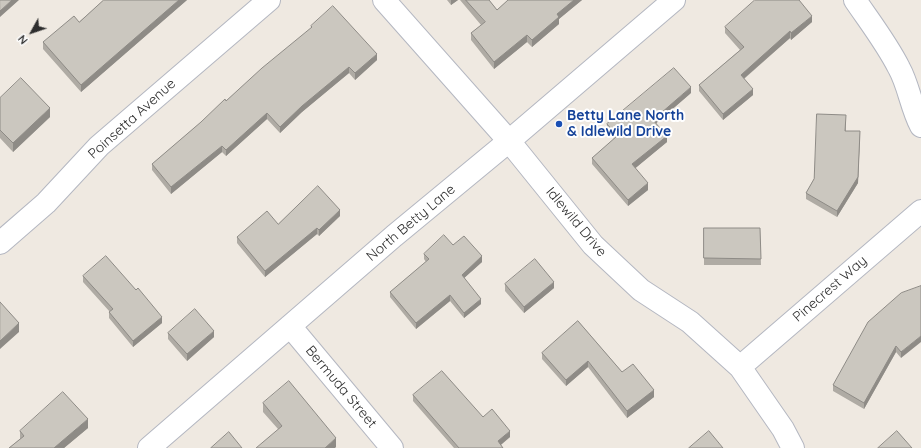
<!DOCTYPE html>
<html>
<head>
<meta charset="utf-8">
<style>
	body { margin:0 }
	#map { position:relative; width:921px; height:448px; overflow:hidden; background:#efe9e1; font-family:Quicksand,sans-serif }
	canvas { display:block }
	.north { position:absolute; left:12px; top:12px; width:40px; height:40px; -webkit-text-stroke:3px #fff; paint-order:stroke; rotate:230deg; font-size:11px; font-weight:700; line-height:16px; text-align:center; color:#2e2e2e }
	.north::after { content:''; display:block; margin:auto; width:14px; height:18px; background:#2e2e2e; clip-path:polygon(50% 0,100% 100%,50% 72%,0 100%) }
</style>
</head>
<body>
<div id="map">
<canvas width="921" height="448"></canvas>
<div class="north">N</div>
</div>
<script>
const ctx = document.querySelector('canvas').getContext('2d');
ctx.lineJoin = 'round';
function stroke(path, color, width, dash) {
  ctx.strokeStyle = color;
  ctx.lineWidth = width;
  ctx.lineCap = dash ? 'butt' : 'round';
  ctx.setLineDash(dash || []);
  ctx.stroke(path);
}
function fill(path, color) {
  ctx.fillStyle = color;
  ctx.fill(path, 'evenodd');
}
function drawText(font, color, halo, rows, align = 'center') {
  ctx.font = font + ' Quicksand,sans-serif';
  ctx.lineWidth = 4;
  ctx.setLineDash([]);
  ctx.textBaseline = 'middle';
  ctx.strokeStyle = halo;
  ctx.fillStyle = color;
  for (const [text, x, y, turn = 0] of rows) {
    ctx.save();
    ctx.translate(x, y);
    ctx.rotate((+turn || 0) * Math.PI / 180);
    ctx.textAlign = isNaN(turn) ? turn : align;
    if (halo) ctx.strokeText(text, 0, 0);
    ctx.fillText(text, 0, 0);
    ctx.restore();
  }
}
const minor = new Path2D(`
	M384,0L509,141L593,245L641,290L690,322L740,367L783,429L793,448
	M855,0C870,22 887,44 899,68C909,86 911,107 921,126
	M0,243L46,203L99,146L269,0
	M290,326L392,448
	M740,367L921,211
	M149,448L394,236L509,141L674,0`);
const wall = new Path2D(`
	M104,0H187L81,92L43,49V42L79,22Z
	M447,0H458L451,5Z
	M460,0H489L497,10L508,0H582L559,19V24L532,47L527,42L494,69L471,40V33L481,25Z
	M812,22L791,40L790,38L744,79L753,95L723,120L699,91V85L740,50L725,33V27Z
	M311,26L377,60L355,80L349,73L302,112L280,133L267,119L226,156L222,152L171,194L152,170V164L226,101L311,28Z
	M691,93L656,123L667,142L635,168L648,190L628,206L592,164V158L614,139L607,130V124Z
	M0,98L50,117L13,152L0,138Z
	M846,121V131L860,137L858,183L837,217L806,199V193Z
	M340,216L319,236L317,234L265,277L237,243V237L278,224Z
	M704,228H760L761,265H704Z
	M453,245L482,262L464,278L481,304L464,318L450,301L416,329L390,297V292L426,262L424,259V254Z
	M83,276L136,290L162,323L133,347L109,318V312H110L83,282Z
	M505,284L554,288L524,313L505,291Z
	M921,286L901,358L896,352L864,409L833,391V385Z
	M578,321L622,372L654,397L627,418L588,367L566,386L542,359V353Z
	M168,333L214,337L187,361L168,339Z
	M413,395L483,417L510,437L501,445L503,448H454L413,401Z
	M263,403L336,447L278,429L263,412Z
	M88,428L64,448H9L20,439V431Z`);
const shadedWall = new Path2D(`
	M12,0H19L0,17V11Z
	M179,0H187L81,92V85Z
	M451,0H458L451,5Z
	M574,0H582L559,19V24L532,47V40L557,14Z
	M812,16V22L791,40V33Z
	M790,31V38L741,81V75Z
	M527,35V42L494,69V62Z
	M377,54V60L355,80V73Z
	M349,67V73L302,112L280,133V127L302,106Z
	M691,87V93L653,126V120Z
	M753,89V95L723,120V114Z
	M50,108V117L13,152V143Z
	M267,113V119L226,156V150Z
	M860,131L858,183L837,217V211Z
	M667,136V142L632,171V164Z
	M222,146V152L171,194V187Z
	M648,183V190L628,206V200Z
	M340,210V216L319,236V230Z
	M317,228V234L265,277V271Z
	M482,256V262L462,280V275Z
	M554,282V288L524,313V307Z
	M450,295V301L416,329V323Z
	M481,299V304L464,318V313Z
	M162,317V323L133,347V341Z
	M19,323V332L0,349V341Z
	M214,331V337L187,361V354Z
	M921,336V342L901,358V352Z
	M896,346V352L864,409V403Z
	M588,361V367L566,386V380Z
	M654,390V397L627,418V411Z
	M88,419V428L64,448H54Z
	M510,431V437L498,447V441Z
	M336,438V447L335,448H325Z`);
const building = new Path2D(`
	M0,0H12L0,11Z
	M104,0H179L81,85L43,42L74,16L79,22Z
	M466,0H489L497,10L508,0H574L557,14L559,17L532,40L527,35L494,62L471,33L485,22Z
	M755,0H799L812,16L791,33L790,31L741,75L753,89L723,114L699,85L744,47L725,27Z
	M333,6L377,54L355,73L349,67L302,106L280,127L267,113L226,150L222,146L171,187L152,164L201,122L225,99L226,101L262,68L312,27L311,26Z
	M674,68L691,87L653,120L667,136L632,164L648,183L628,200L592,158L617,136L607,124Z
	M21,78L50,108L13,143L0,130V98Z
	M817,114L846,115L845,131H860L858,177L837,211L806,193L814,179Z
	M318,186L340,210L319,230L317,228L265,271L237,237L267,211L278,224Z
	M704,228H760L761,259L704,258Z
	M444,235L453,245L464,236L482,256L462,275L481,299L464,313L450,295L416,323L390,292L429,259L424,254Z
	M106,256L136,290L138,288L162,317L133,341L109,312L113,309L83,276Z
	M535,259L554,282L524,307L505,284Z
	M921,286V336L901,352L896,346L864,403L833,385L868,322L901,293Z
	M0,302L19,323L0,341Z
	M195,309L214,331L187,354L168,333Z
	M578,321L622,372L633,364L654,390L627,411L588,361L566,380L542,353Z
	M442,371L483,417L492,409L510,431L498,441L503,448H459L413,395Z
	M289,381L336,438L325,448H256L282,426L263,403Z
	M63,392L88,419L54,448H9L24,436L20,431Z
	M709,431L723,448H689Z
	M897,431L912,448H878Z
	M229,432L242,448H211Z`);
const markers = [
	[559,124,4,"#1a4fb4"]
];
const transitNames = [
	["Betty Lane North",567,116],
	["& Idlewild Drive",567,132]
];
const streetNames = [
	["Poinsetta Avenue",132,119,-42],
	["Idlewild Drive",576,222,50],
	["North Betty Lane",411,223,-40],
	["Pinecrest Way",830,289,-41],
	["Bermuda Street",341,387,50]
];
stroke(minor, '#b4b7c1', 24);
stroke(minor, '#fff', 22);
fill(wall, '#afaba4');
fill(shadedWall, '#8e8b86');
fill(building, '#cbc7bf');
stroke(building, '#8e8b86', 1);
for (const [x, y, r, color] of markers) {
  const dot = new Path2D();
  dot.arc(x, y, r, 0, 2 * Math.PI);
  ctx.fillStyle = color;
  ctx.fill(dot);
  stroke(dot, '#fff', 1.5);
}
drawText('bold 14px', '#164399', '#fff', transitNames, 'left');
drawText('14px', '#2e2e2e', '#fff', streetNames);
</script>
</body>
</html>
